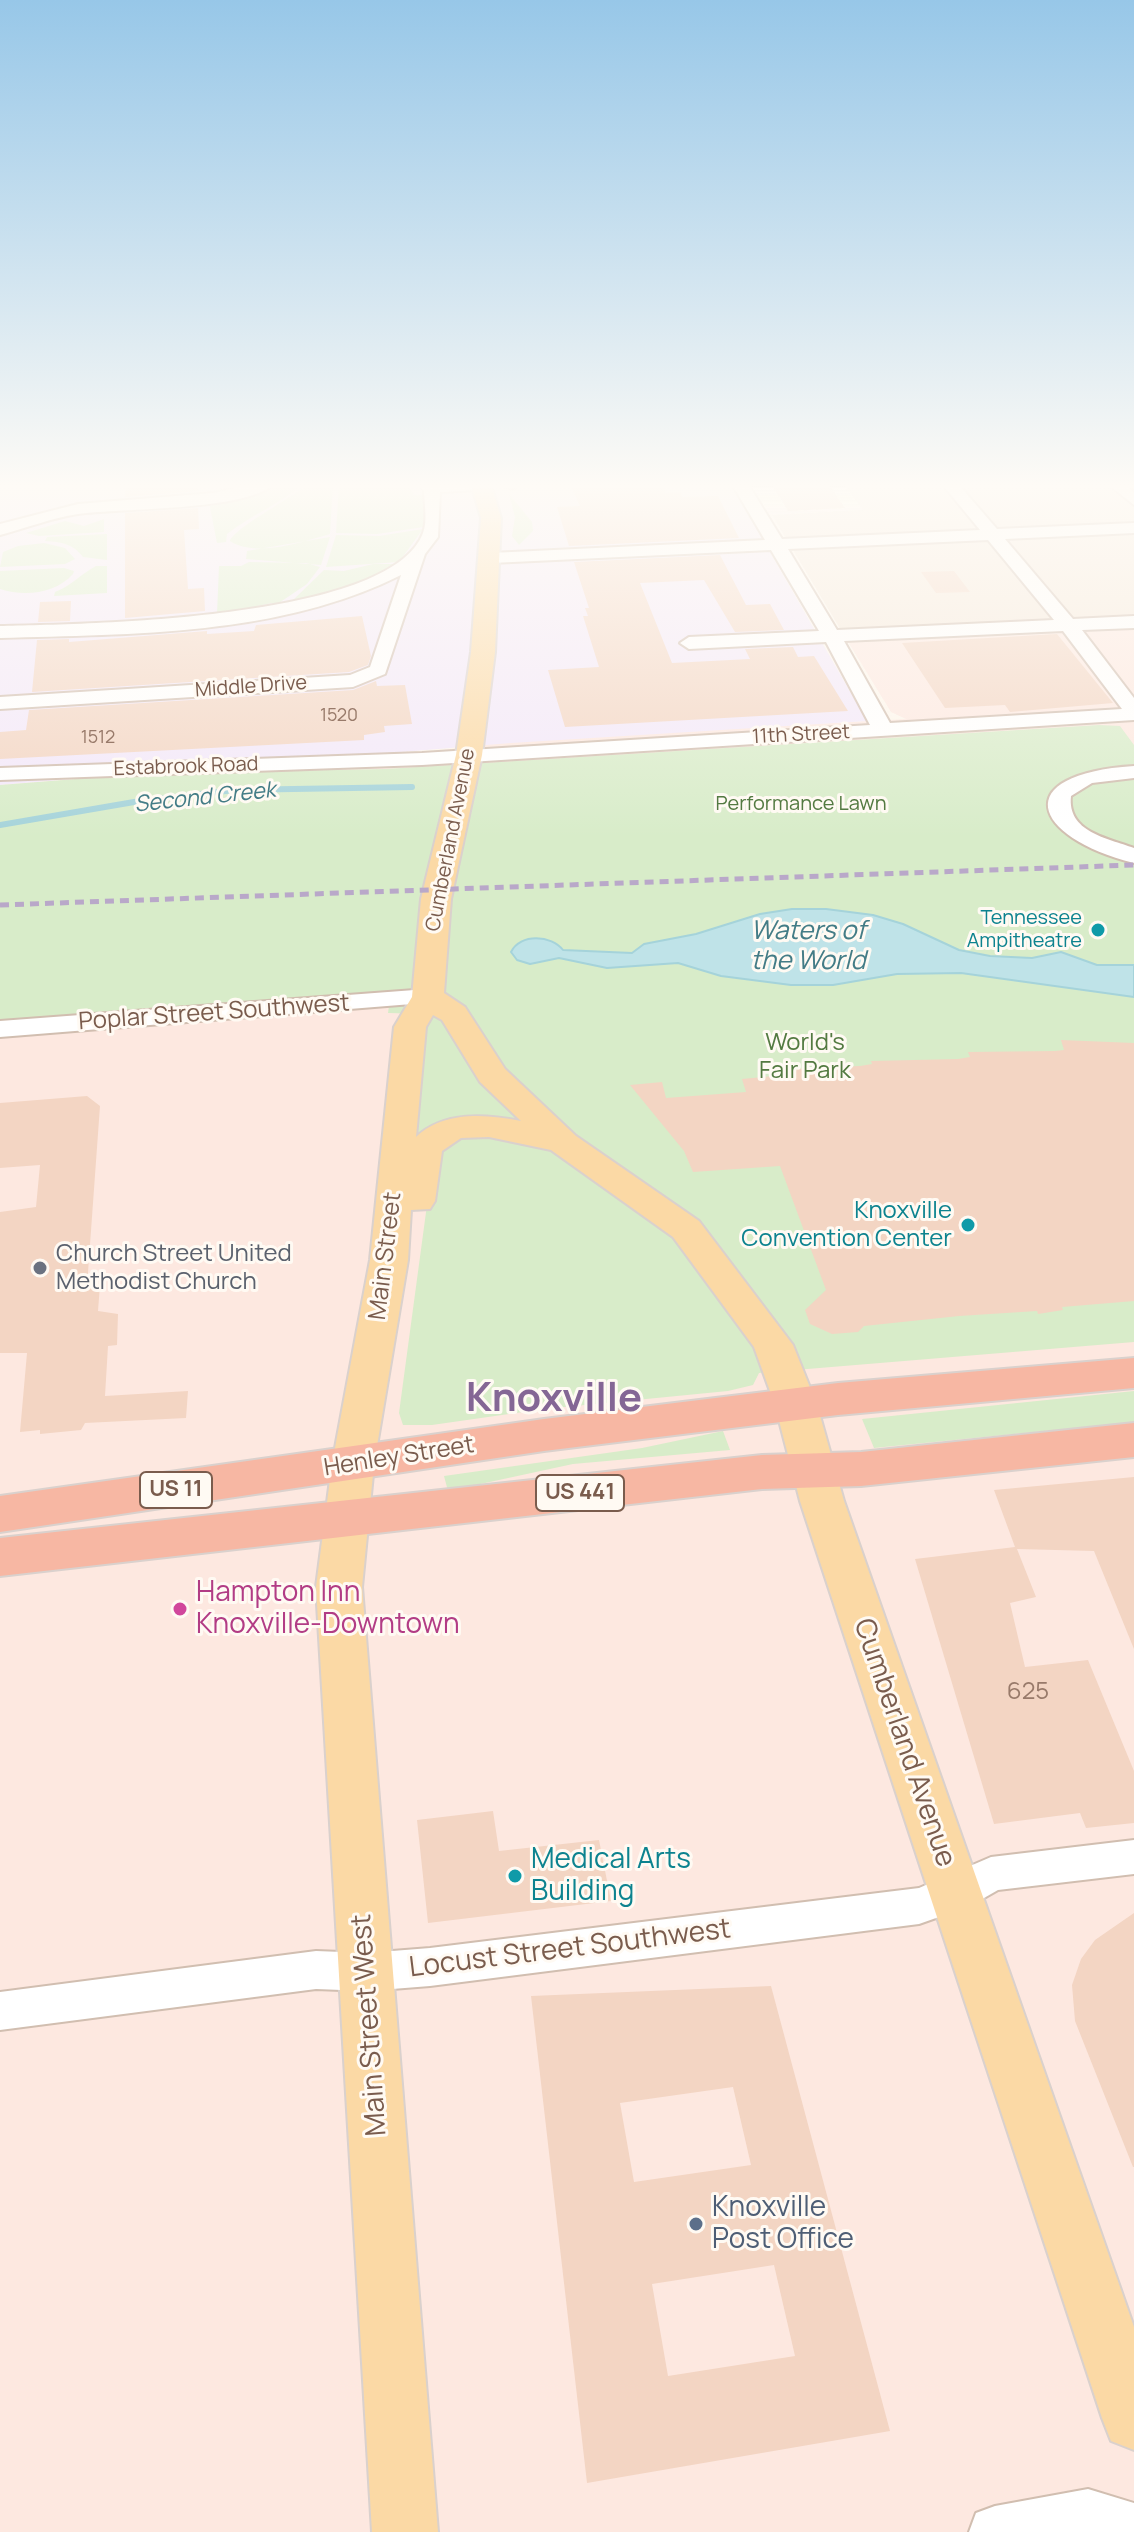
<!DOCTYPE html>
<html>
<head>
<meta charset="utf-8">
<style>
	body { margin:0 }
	canvas { display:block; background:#fdf6ec }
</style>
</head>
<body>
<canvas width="1134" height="2532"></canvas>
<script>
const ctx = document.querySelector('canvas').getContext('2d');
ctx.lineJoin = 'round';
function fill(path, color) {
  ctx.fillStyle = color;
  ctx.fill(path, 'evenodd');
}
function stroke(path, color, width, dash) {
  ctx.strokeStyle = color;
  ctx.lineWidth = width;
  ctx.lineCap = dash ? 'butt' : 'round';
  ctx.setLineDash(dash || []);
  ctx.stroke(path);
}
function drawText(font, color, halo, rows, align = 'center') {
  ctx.font = font + ' Manrope,sans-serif';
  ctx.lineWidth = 6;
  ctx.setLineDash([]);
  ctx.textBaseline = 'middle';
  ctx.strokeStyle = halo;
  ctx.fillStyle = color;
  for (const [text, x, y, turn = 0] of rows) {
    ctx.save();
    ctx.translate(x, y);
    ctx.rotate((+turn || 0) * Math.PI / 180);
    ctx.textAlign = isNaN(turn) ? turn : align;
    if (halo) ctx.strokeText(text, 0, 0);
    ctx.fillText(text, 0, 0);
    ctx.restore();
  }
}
const residential = new Path2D(`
	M843,484H1134V617L842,632L772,515L863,510Z`);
const commercial = new Path2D(`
	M1134,616V2532H0V785L437,751L506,741L906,719L891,712L842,632Z`);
const education = new Path2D(`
	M0,484H731L867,721L511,743L0,785Z`);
const green = new Path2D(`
	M276,484H304C280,504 251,515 227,534L226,542L217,543L209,502L260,492Z
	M308,484H333L330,534C302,542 256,558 230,541C233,529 293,497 308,484Z
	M339,484H408L414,495H425L424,527L377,534L336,533Z
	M509,494L532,522L533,531L519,545L512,536L515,517Z
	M104,519V532L39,536L26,533L65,521L84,526Z
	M423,529L399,562L326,567L336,535L379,536Z
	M107,534V560L83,557C74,545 64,542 45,541L47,537Z
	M330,537L321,565L246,559L247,551Z
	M44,543L65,548L75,559L65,564L0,567L3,552L18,546Z
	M249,562L306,563L320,567L307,584L276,605L272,603L217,614L219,566H241Z
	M373,564H396L357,584L292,601L324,570L344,571Z
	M96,566H107V593L54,596L55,592C73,585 79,575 96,566Z
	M64,568L74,571L73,574C55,594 24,597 0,589V571Z
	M1099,725L1120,726L1134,745V1342L759,1373L753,1385L728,1391L544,1409L432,1425H403L399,1413L429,1190L415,1133L426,1014L388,1013L391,991L375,996L0,1023V785L152,773L385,769Z
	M1134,1391V1422L874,1448L862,1419Z
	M723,1431L730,1450L573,1464L448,1491L444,1476L642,1448Z`);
const water = new Path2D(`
	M792,909H826L873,915L903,924L959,950L990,956L1032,958L1061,952L1097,965H1134V997L961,973L897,974L833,985H791L721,976L678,963L607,968L559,958L530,964L517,960L511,952C520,933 552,935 563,950L632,953L644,944L696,934L760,914Z`);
const stream = new Path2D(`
	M0,825L134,802L234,790L412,787`);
const building = new Path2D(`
	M126,484H197L198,491L125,497Z
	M570,484H662L666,493L680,492L683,497L718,496L739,538L569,546L557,507L580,506Z
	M802,484H828L845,508L788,511L772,485Z
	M198,508L199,529L184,530L188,589L204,588L205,611L125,618V513Z
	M720,555L746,605L770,604L784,630L735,632L704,580L640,583L672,663L750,659L745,649L793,647L798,657L814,656L848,711L565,727L548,670L599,667L583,616H588L585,608H589L574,562Z
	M954,571L970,592L936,593L921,572Z
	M71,601L70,621L38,622L40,602Z
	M362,616L371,656L368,665L349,672L32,692L37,640L69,639V642L207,631V634L254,631L256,625Z
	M1057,634L1113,703L1010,712L1005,705L945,708L902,643Z
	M376,681L377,686L405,685L412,724L384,726L385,732L364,735V740L0,759V732L26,730L29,710L353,690Z
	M1061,1040L1134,1043V1301L1062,1307L1063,1310L1038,1314L1037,1311L959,1316L864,1326L858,1332L832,1334L810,1324L805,1310L826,1290L780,1166L693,1172L684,1151L630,1085L662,1082L666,1098L746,1092L742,1079L773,1076V1070L860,1066L872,1064L871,1061L958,1059L970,1057L968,1052L1055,1051L1064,1050Z
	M87,1096L100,1106L87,1286L100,1285L98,1311L118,1314L117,1345L108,1346L105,1396L188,1391L186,1418L85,1423L81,1430L40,1434V1430L20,1432L27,1353H0V1212L36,1207L40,1165L0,1168V1103Z
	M1134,1477V1649L1094,1551L1017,1549L1036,1597L1010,1603L1025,1667L1088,1660L1134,1771V1823L1086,1828L1080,1813L994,1824L915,1559L1015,1547L994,1490Z
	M493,1811L499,1851L599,1840L611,1901L428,1923L417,1820Z
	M1134,1913V2167H1133L1075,2021L1072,1985L1081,1959L1095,1940Z
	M771,1986L890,2431L587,2483L531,1996ZM733,2087L751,2165L634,2182L620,2103ZM774,2265L795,2356L668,2376L652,2284Z`);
const minor = new Path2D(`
	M253,484H274C246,511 121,508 78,514C51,518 27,528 0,535V524L78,504L213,493Z
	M417,484L490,485L482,490L440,492L438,537L425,554L385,674L353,687L0,709V697L350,675L370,667L401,575C280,636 133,634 0,638V626C83,624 390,621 423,533C428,520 424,503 424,490Z
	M496,484H521L513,489Z
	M732,484H748L782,539L980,530L942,484H958L997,529L1134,523V533L1005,539L1073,619L1134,616V628L1082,630L1134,698V720L422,765L0,780V768L422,753L870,725L826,642L689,649L680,643L689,637L819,631L771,550L491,563L482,558L491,553L765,540ZM988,540L1054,620L837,630L788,549ZM1063,631L1122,709L890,723L844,641Z
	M1108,484H1125L1134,492V505Z
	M1134,766V778L1092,783L1071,796C1067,832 1107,838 1134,848V863C1031,837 1008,774 1134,766Z
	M428,989L441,997L437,1002L0,1037V1021Z
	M1134,1840V1874L998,1890L970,1906L919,1924L430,1986L367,1991L316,1989L0,2030V1992L316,1951L367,1953L430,1948L919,1888L991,1857Z
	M1088,2489L1134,2503V2532H969L976,2513L995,2506Z`);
const major = new Path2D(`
	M471,484H491L501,518L495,652L482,755L451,899L444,993L465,1007L505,1069L576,1136L699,1221L793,1345L817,1405L844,1501L1134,2327V2450L1111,2441L1102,2418L800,1501L775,1405L754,1347L673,1237L551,1150L489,1137L461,1138L442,1151L435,1201L430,1209L411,1210L408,1260L374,1464L362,1587L438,2532H372L316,1587L332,1464L370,1260L394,1027L412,997L421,899L456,755L471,652L481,518ZM433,1015L442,1020L480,1082L521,1121C485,1114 444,1111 416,1137L426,1027Z`);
const highway = new Path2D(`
	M1134,1358V1388L838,1415L544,1451L0,1532V1496L544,1419L838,1383Z
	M1134,1423V1457L861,1486L762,1489L0,1576V1538L762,1455L861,1452Z`);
const rail = new Path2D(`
	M0,905L1134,865`);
const markers = [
	[1098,930,8,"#0f9aa8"],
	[968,1225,8,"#0f9aa8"],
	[40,1268,8,"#6b7280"],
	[180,1609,8,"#d1479c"],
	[515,1876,8,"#0f9aa8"],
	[696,2224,8,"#5c6f8a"]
];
const farNumbernames = [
	["1520",339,716],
	["1512",98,738]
];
const farStreetnames = [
	["Middle Drive",251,687,-4],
	["11th Street",801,735,-3],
	["Estabrook Road",186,767,-2],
	["Cumberland Avenue",451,840,-79]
];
const farParknames = [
	["Performance Lawn",801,804]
];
const farCulturenames = [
	["Tennessee",1082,918],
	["Ampitheatre",1082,941]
];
const farWaternames = [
	["Second Creek",205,798,-6]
];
const shields = [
	[176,1490,72],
	[580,1493,88]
];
const shieldNames = [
	["US 11",176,1490],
	["US 441",580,1493]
];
const streetNames = [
	["Poplar Street Southwest",214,1013,-4],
	["Main Street",386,1256,-83],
	["Henley Street",399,1457,-9]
];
const parkNames = [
	["World's",805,1043],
	["Fair Park",805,1071]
];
const cultureNames = [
	["Knoxville",952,1211],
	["Convention Center",952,1239]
];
const worshipNames = [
	["Church Street United",56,1254],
	["Methodist Church",56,1282]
];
const nearNumbernames = [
	["625",1028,1692]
];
const waterNames = [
	["Waters of",808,932],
	["the World",808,962]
];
const nearHotelnames = [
	["Hampton Inn",196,1593],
	["Knoxville-Downtown",196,1625]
];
const nearStreetnames = [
	["Cumberland Avenue",904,1743,71],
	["Locust Street Southwest",570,1949,-7],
	["Main Street West",370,2025,-94]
];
const nearCulturenames = [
	["Medical Arts",531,1860],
	["Building",531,1892]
];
const nearServicenames = [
	["Knoxville",712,2208],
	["Post Office",712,2240]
];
const townNames = [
	["Knoxville",554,1400]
];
fill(residential, '#f5e8da');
fill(commercial, '#fde8e0');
fill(education, '#f3e8fa');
fill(green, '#d8ecc9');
fill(water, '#bfe3e8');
stroke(water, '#a5d3da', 2);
stroke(stream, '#a5d3da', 6);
fill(building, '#f3d5c3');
stroke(minor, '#d1beb0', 4);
stroke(major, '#dad1cd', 4);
stroke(highway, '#dad1cd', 4);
fill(minor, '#fff');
fill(major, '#fbd9a5');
fill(highway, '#f7b7a3');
stroke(rail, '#b9a8c9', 5, [9, 6]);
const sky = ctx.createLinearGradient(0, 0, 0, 838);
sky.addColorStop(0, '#97c7e8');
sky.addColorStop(0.58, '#fefbf6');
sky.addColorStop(1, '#fefbf600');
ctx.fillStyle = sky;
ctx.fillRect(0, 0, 1134, 838);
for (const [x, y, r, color] of markers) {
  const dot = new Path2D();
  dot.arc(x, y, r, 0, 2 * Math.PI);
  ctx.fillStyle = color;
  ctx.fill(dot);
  stroke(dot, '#fffaf3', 3);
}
drawText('18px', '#987a6a', null, farNumbernames);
drawText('20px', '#7a5c4d', '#fffaf3', farStreetnames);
drawText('20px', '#537a41', '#fffaf3', farParknames);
drawText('20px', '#0d838f', '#fffaf3', farCulturenames, 'right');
drawText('italic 22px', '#437c86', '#fffaf3', farWaternames);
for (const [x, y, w] of shields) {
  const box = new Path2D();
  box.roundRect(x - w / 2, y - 18, w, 36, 6);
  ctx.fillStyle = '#fffaf3';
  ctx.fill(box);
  stroke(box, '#7a5c4d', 2);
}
drawText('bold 22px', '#7a5c4d', null, shieldNames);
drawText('24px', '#7a5c4d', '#fffaf3', streetNames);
drawText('24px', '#537a41', '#fffaf3', parkNames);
drawText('24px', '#0d838f', '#fffaf3', cultureNames, 'right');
drawText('24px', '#5b616d', '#fffaf3', worshipNames, 'left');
drawText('24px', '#987a6a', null, nearNumbernames);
drawText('italic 26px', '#437c86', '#fffaf3', waterNames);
drawText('28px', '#b23c85', '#fffaf3', nearHotelnames, 'left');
drawText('28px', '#7a5c4d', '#fffaf3', nearStreetnames);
drawText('28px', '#0d838f', '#fffaf3', nearCulturenames, 'left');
drawText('28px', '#4e5e75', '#fffaf3', nearServicenames, 'left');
drawText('bold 40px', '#846695', '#fffaf3', townNames);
</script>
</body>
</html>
